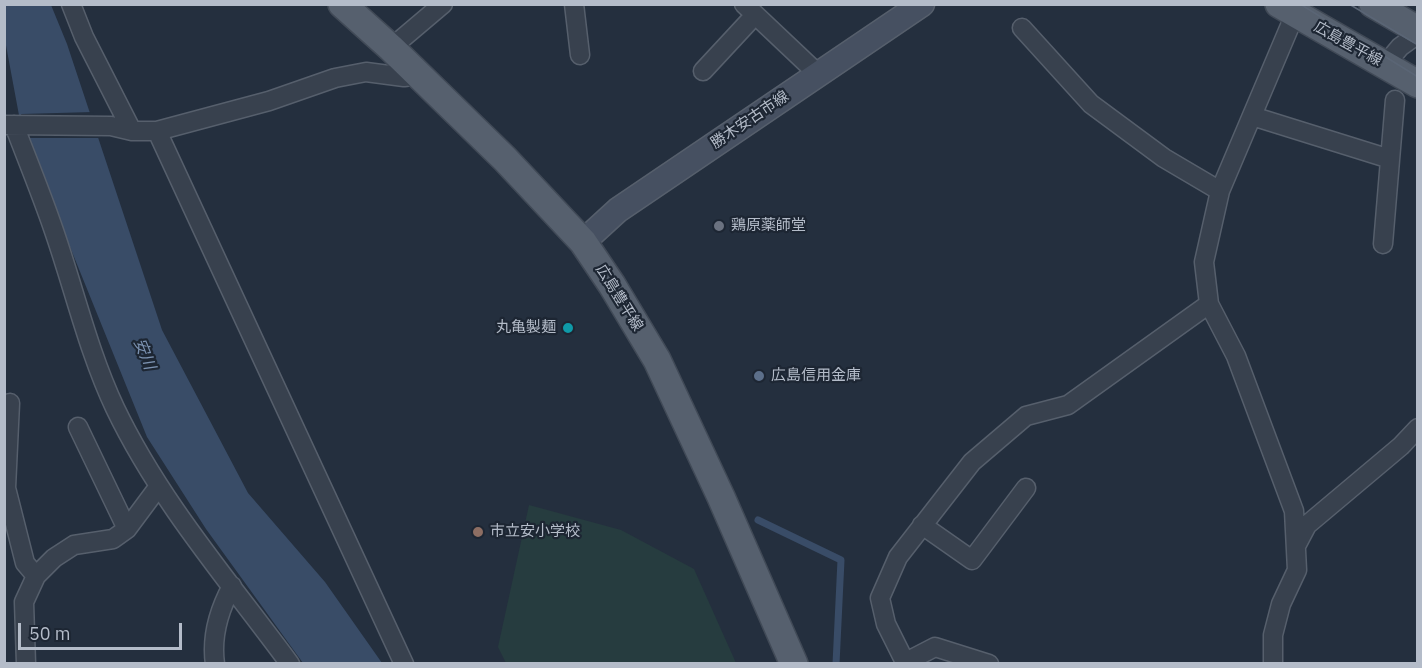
<!DOCTYPE html>
<html>
<head>
<meta charset="utf-8">
<style>
	body { margin:0 }
	#map { position:relative; width:1422px; height:668px; overflow:hidden; background:#242f3e; font-family:"IBM Plex Sans",sans-serif }
	canvas { display:block }
	.frame { position:absolute; inset:0; border:6px solid #b4bcc9; pointer-events:none }
	.scale { position:absolute; left:18px; top:623px; width:164px; height:27px; box-sizing:border-box; border:3px solid #b4bcc9; border-top:0; padding-left:8px; font-size:18px; line-height:21px; white-space:nowrap; color:#b4bcc9; -webkit-text-stroke:4px #1d2633; paint-order:stroke }
</style>
</head>
<body>
<div id="map">
<canvas width="1422" height="668"></canvas>
<div class="frame"></div>
<div class="scale">50 m</div>
</div>
<script>
const ctx = document.querySelector('canvas').getContext('2d');
ctx.lineJoin = 'round';
function fill(path, color) {
  ctx.fillStyle = color;
  ctx.fill(path, 'evenodd');
}
function stroke(path, color, width, dash) {
  ctx.strokeStyle = color;
  ctx.lineWidth = width;
  ctx.lineCap = dash ? 'butt' : 'round';
  ctx.setLineDash(dash || []);
  ctx.stroke(path);
}
function drawText(font, color, halo, rows, align = 'center') {
  ctx.font = font + ' "IBM Plex Sans","Noto Sans JP",sans-serif';
  ctx.lineWidth = 4.5;
  ctx.setLineDash([]);
  ctx.textBaseline = 'middle';
  ctx.strokeStyle = halo;
  ctx.fillStyle = color;
  for (const [text, x, y, turn = 0] of rows) {
    ctx.save();
    ctx.translate(x, y);
    ctx.rotate((+turn || 0) * Math.PI / 180);
    ctx.textAlign = isNaN(turn) ? turn : align;
    if (halo) ctx.strokeText(text, 0, 0);
    ctx.fillText(text, 0, 0);
    ctx.restore();
  }
}
const green = new Path2D(`
	M529,505L621,530L694,569L736,663H506L498,647Z`);
const water = new Path2D(`
	M4,5H51L67,44L162,330L248,493L325,582L382,663H303L206,529L147,437L21,126L5,40Z`);
const pier = new Path2D(`
	M93,112L102,138H29L21,114Z`);
const stream = new Path2D(`
	M758,520L841,560L836,664`);
const street = new Path2D(`
	M71,4L84,37L132,131
	M574,4L580,55
	M744,4L818,74
	M1022,28L1091,104L1164,158L1220,191
	M391,48L443,4
	M1385,65L1400,47L1418,34
	M703,71L755,15
	M1252,116L1390,159
	M4,125L111,126L132,131H157L269,101L335,78L366,72L404,77L419,75
	M14,125C27,159 41,193 53,228C74,288 88,351 115,408C160,502 229,581 290,664
	M157,131L404,664
	M1383,244L1395,100
	M10,403L6,488L25,563L36,576
	M78,427L127,529
	M922,525L972,560L1026,488
	M1297,544L1307,525L1401,446L1418,428
	M906,662L935,647L989,664
	M26,664L24,602L36,576L54,558L74,545L113,539L127,529L159,486
	M215,664C211,636 219,610 232,586
	M906,664L886,624L880,598L898,557L972,462L1026,416L1068,405L1209,304
	M1273,664V635L1281,604L1297,570L1294,511L1236,356L1209,304L1204,262L1220,191L1295,14`);
const secondary = new Path2D(`
	M583,242L618,210L922,4`);
const primary = new Path2D(`
	M342,4L391,48L505,159L583,242L612,285L657,360L721,497L794,664
	M1279,4L1418,84
	M1373,4L1418,30`);
const tram = new Path2D(`
	M1300,4L1418,77
	M1349,4L1418,45`);
const markers = [
	[719,226,6,"#6b7280"],
	[568,328,6,"#0f9aa8"],
	[759,376,6,"#5c6f8a"],
	[478,532,6,"#8d6e63"]
];
const streetNames = [
	["広島豊平線",1348,44,29],
	["勝木安古市線",750,120,-34],
	["広島豊平線",619,298,58]
];
const poiNames = [
	["鶏原薬師堂",731,226],
	["丸亀製麺",556,328,"right"],
	["広島信用金庫",771,376],
	["市立安小学校",490,532]
];
const waterNames = [
	["安川",144,354,68]
];
fill(green, '#263c3f');
fill(water, '#394c67');
fill(pier, '#242f3e');
stroke(stream, '#394c67', 7);
stroke(street, '#565f6c', 21);
stroke(secondary, '#565f6c', 27);
stroke(primary, '#414a57', 30);
stroke(street, '#38414e', 18);
stroke(secondary, '#465061', 24);
stroke(primary, '#56606e', 27);
stroke(tram, '#5a6575', 1.5);
for (const [x, y, r, color] of markers) {
  const dot = new Path2D();
  dot.arc(x, y, r, 0, 2 * Math.PI);
  ctx.fillStyle = color;
  ctx.fill(dot);
  stroke(dot, '#1d2633', 2);
}
drawText('15px', '#b4bcc9', '#1d2633', streetNames);
drawText('15px', '#b4bcc9', '#1d2633', poiNames, 'left');
drawText('italic 16px', '#7c92b1', '#1d2633', waterNames);
</script>
</body>
</html>
